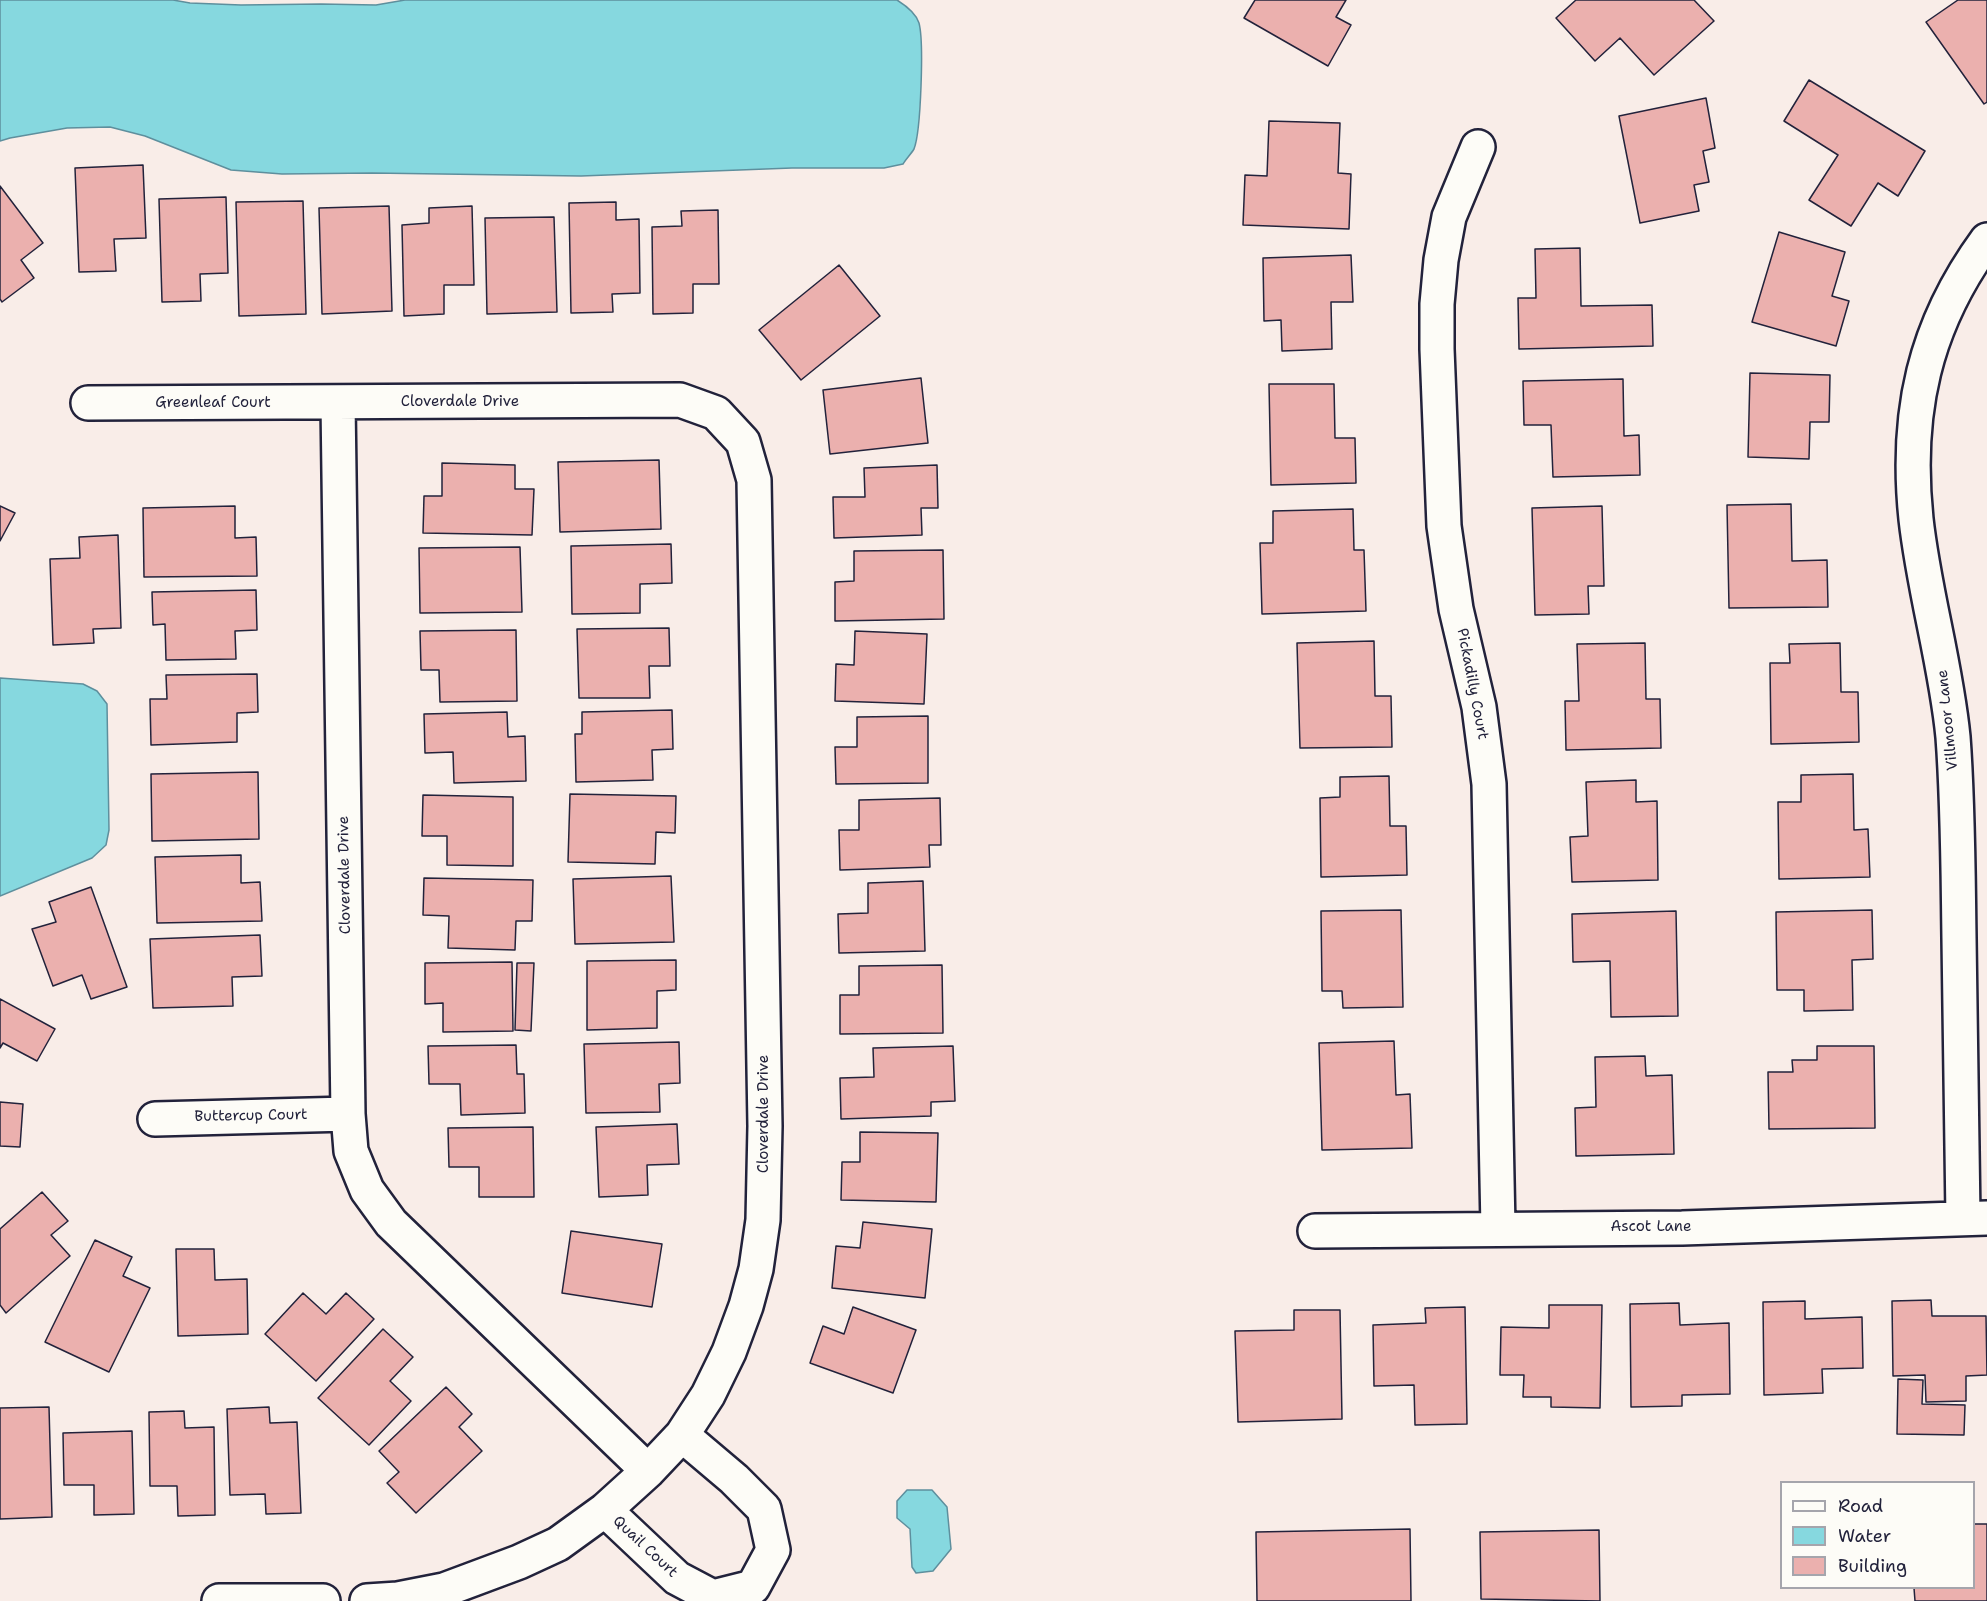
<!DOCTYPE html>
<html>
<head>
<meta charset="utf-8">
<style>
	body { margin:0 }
	#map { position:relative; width:1987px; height:1601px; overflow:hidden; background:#f9ede8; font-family:"Shantell Sans",sans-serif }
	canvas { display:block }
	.legend { position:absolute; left:1780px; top:1481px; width:195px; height:108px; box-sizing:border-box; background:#fdfcf7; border:2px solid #a5a5ac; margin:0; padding:8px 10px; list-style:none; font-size:18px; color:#22223b }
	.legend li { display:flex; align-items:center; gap:12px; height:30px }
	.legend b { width:30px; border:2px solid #a5a5ac }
</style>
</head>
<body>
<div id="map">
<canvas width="1987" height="1601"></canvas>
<ul class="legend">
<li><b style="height:8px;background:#fdfcf7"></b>Road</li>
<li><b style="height:16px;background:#86d8df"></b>Water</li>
<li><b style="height:16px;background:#ebb0ae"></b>Building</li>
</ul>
</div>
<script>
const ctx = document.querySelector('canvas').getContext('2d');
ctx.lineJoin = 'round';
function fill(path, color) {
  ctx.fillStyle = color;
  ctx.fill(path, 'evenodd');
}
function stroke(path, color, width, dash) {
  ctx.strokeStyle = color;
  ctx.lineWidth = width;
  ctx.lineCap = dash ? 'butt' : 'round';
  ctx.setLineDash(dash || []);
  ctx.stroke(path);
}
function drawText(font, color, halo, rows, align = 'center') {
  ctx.font = font + ' "Shantell Sans",sans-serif';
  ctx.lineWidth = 4.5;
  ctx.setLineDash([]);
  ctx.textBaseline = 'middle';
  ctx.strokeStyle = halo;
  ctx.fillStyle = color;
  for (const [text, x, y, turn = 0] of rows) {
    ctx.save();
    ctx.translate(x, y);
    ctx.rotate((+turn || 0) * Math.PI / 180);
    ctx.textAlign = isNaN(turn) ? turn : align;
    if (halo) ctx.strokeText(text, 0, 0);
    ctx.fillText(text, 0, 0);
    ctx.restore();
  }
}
const water = new Path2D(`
	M0,0H173L190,3L241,5L321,4L376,5L405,0H897C905,5 916,13 919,23C924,42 921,131 914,149C911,154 906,159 903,164L884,168H792L581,176L372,173L282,174L231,170L145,136L110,127L67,128L10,138L0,141Z
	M0,678L83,684L97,691L107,704L109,830L106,845L92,858L0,896Z
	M907,1490H932L947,1507L951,1549L933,1571L916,1573L912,1567L910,1529L897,1518V1501Z`);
const building = new Path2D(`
	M1255,0H1346L1336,17L1351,25L1328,66L1244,18Z
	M1576,0H1694L1714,21L1654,75L1620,38L1595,61L1556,18Z
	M1958,0H1987V102L1984,104L1926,22Z
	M1809,80L1925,151L1898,196L1878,183L1851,226L1809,200L1838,155L1784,121Z
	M1706,98L1715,148L1703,151L1709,182L1694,185L1699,211L1640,223L1619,116Z
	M1269,121L1340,123L1338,173L1351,174L1349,229L1243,225L1245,175L1267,176Z
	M143,165L146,238L114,239L116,271L79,272L75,168Z
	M0,186L43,243L21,260L34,278L2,302L0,299Z
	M226,197L228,273L200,274L201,301L162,302L159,199Z
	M303,201L306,314L239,316L236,202Z
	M616,202V220L639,219L640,293L612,294L613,312L571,313L569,203Z
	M389,206L392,311L322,314L319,208Z
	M472,206L474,285H444V314L404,316L402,225L429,223V208Z
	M718,210L719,284H693V313L653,314L652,227L682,226L681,211Z
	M554,217L557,312L487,314L485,218Z
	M1779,232L1845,252L1832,296L1849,301L1836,346L1752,322Z
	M1580,248L1581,306L1652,305L1653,346L1519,349L1518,298H1536L1535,249Z
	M1351,255L1353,302H1331L1332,349L1282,351L1281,320L1264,321L1263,258Z
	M839,265L880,316L801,380L759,330Z
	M1750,373L1830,375L1829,422H1810L1809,459L1748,457Z
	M921,378L928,443L830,454L823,390Z
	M1623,379L1624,436L1639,435L1640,475L1553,477L1551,425H1524L1523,381Z
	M1269,384H1334L1335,438H1355L1356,483L1271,485Z
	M659,460L661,529L560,532L558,462Z
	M442,463L515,465V489H534L532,535L423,533L424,496H442Z
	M937,465L938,508H921L922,535L834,538L833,497H865L864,468Z
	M1791,504L1792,561L1827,560L1828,607L1729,608L1727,505Z
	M0,506L15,513L0,541Z
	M235,506V538L256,537L257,576L144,577L143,508Z
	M1602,506L1604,586H1588L1589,614L1535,615L1532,508Z
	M1353,509L1354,550H1364L1366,611L1262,614L1260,543H1273V511Z
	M118,535L121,628L93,629L94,643L53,645L50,559L80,558L79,537Z
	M671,544L672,583L640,584V613L572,614L571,546Z
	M520,547L522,612L420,613L419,548Z
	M943,550L944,619L835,621V582L854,581V551Z
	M256,590L257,630L235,631L236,659L166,660L165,624L153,625L152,592Z
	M669,628L670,666H649L650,698H579L577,629Z
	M516,630L517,701L440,702L439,670H421L420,631Z
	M855,631L927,634L924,704L835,701L836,664L854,665Z
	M1374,641L1375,696H1391L1392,747L1300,748L1297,643Z
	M1645,643L1646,699H1660L1661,748L1566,750L1565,701H1579L1577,644Z
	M1840,643L1841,692H1858L1859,742L1771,744L1770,663H1790L1789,644Z
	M257,674L258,712L237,713V742L151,745L150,699H167L166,675Z
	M672,710L673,749L652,750L653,780L576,782L575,734H582V712Z
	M507,712L508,737L525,736L526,781L454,783L453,752L425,753L424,714Z
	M928,716V783L836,784L835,747H857V717Z
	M258,772L259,839L152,841L151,774Z
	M1853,774L1854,830L1868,829L1870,877L1779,879L1778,802H1801V775Z
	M1389,776L1390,826H1406L1407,875L1321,877L1320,798L1340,797V777Z
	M1636,780V802L1657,801L1658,880L1572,882L1570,837L1588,836L1586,782Z
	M570,794L676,796L675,833L656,832L655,864L568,862Z
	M423,795L513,797V866L447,865V836H422Z
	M940,798L941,845H929L930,867L840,870L839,830H859V800Z
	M241,855V883L260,882L262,921L157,923L155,857Z
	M671,876L674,942L575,944L573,879Z
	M424,878L533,880L532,921H516L515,950L448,948L449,916L423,915Z
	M923,881L925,951L839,953L838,914L868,913V883Z
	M91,887L127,987L91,999L82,975L53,986L32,929L56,922L49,902Z
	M1401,910L1403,1007L1343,1008L1342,991H1322L1321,911Z
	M1872,910L1873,959L1852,960L1853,1010L1804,1011V990H1777L1776,912Z
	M1676,911L1678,1016L1611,1017L1610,961L1573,962L1572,914Z
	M260,935L262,976L232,977L233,1006L153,1008L150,939Z
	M676,960V990L657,991V1028L587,1030V961Z
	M512,962L513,1031L443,1032V1003L425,1004V963Z
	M517,963H534L531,1031L515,1030Z
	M942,965L943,1033L840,1034V995H859V966Z
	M0,999L55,1029L37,1061L3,1043L0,1048Z
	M1394,1041L1396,1095L1410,1094L1412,1148L1322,1150L1319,1043Z
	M679,1042L680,1083L659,1084L660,1112L586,1113L584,1044Z
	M516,1045L517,1074H524L525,1113L461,1115L460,1084H429L428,1046Z
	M953,1046L955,1101L931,1102V1116L841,1119L840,1078L874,1077L873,1048Z
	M1817,1046H1874L1875,1128L1769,1129L1768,1072H1793L1792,1060H1817Z
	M1645,1056L1646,1076L1672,1075L1674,1154L1576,1156L1575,1108L1596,1107L1595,1057Z
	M0,1102L23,1104L20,1147L0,1146Z
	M677,1124L679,1164L647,1165L648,1195L599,1197L596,1127Z
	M533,1127L534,1197H479V1167H449L448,1128Z
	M860,1132L938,1133L936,1202L841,1200L842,1162H860Z
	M42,1192L68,1221L51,1235L70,1256L6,1313L0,1305V1229Z
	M863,1222L932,1229L925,1298L832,1288L836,1246L860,1248Z
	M571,1231L662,1244L652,1307L562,1293Z
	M95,1240L132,1257L123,1276L150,1288L109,1372L45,1342Z
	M176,1249H214L215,1280L247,1279L248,1334L178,1336Z
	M303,1293L326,1314L346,1293L374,1319L316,1381L265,1334Z
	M1931,1300L1932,1316H1986L1987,1375L1966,1376V1401L1926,1402L1925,1375L1893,1376L1892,1301Z
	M1805,1301V1319L1862,1317L1863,1368L1822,1369L1823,1393L1764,1395L1763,1302Z
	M1679,1303L1680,1325L1729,1323L1730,1394L1682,1395V1406L1631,1407L1630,1304Z
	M1549,1305H1602L1600,1408L1551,1407V1397H1523L1524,1375H1500L1501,1327L1549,1328Z
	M853,1307L916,1330L893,1393L810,1363L823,1326L844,1334Z
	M1465,1307L1467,1424L1415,1425L1414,1385L1374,1386L1373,1325L1426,1323L1425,1308Z
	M1294,1310H1340L1342,1419L1238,1422L1235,1331L1294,1330Z
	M383,1329L413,1357L390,1381L411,1401L369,1445L318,1398Z
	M1898,1379L1923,1380L1922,1404L1965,1405L1964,1435L1897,1434Z
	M446,1387L472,1414L459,1427L482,1451L416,1513L387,1483L399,1472L379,1451Z
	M49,1407L52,1517L0,1519V1408Z
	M269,1407L270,1423L297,1422L301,1513L266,1514L265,1494L230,1495L227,1409Z
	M184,1411L185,1428L214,1427L215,1515L178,1516L177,1486H150L149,1412Z
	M132,1431L134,1514L94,1515V1485H64L63,1433Z
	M1974,1524H1987V1601H1915L1914,1588H1974Z
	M1410,1529L1411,1601H1257L1256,1532Z
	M1599,1530L1600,1601L1481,1599L1480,1532Z`);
const minor = new Path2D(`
	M1478,147L1449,217L1441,260L1437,304V349L1444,526L1456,609L1479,707L1489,784L1498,1228
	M88,403L680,400L716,413L743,442L754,480L765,1126L763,1220L756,1269L746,1306L729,1352L708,1395L682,1435L648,1471L605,1510L558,1544L519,1562L444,1590L398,1599L367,1601
	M338,403L348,1114L351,1151L367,1190L391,1223L648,1471
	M155,1119L348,1114
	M1963,1218C1962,1125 1960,1031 1959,938C1958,871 1958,803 1953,737C1946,664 1924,592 1916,519C1905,413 1924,326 1987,240
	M1315,1231L1682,1228L1987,1218
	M605,1510L677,1578L713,1597L753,1587L773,1550L764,1509L734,1479L682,1435
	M219,1601H323`);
const streetNames = [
	["Cloverdale Drive",460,402],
	["Greenleaf Court",213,403],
	["Pickadilly Court",1472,684,79],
	["Villmoor Lane",1948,720,-96],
	["Cloverdale Drive",345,875,-91],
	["Cloverdale Drive",764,1114,-90],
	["Buttercup Court",251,1116,-1],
	["Ascot Lane",1651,1227],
	["Quail Court",645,1547,43]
];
fill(water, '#86d8df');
stroke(water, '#5e8f9d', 1.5);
fill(building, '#ebb0ae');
stroke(building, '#22223b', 1.5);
stroke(minor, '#22223b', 38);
stroke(minor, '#fdfcf7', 33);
drawText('15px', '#22223b', '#fdfcf7', streetNames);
</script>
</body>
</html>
